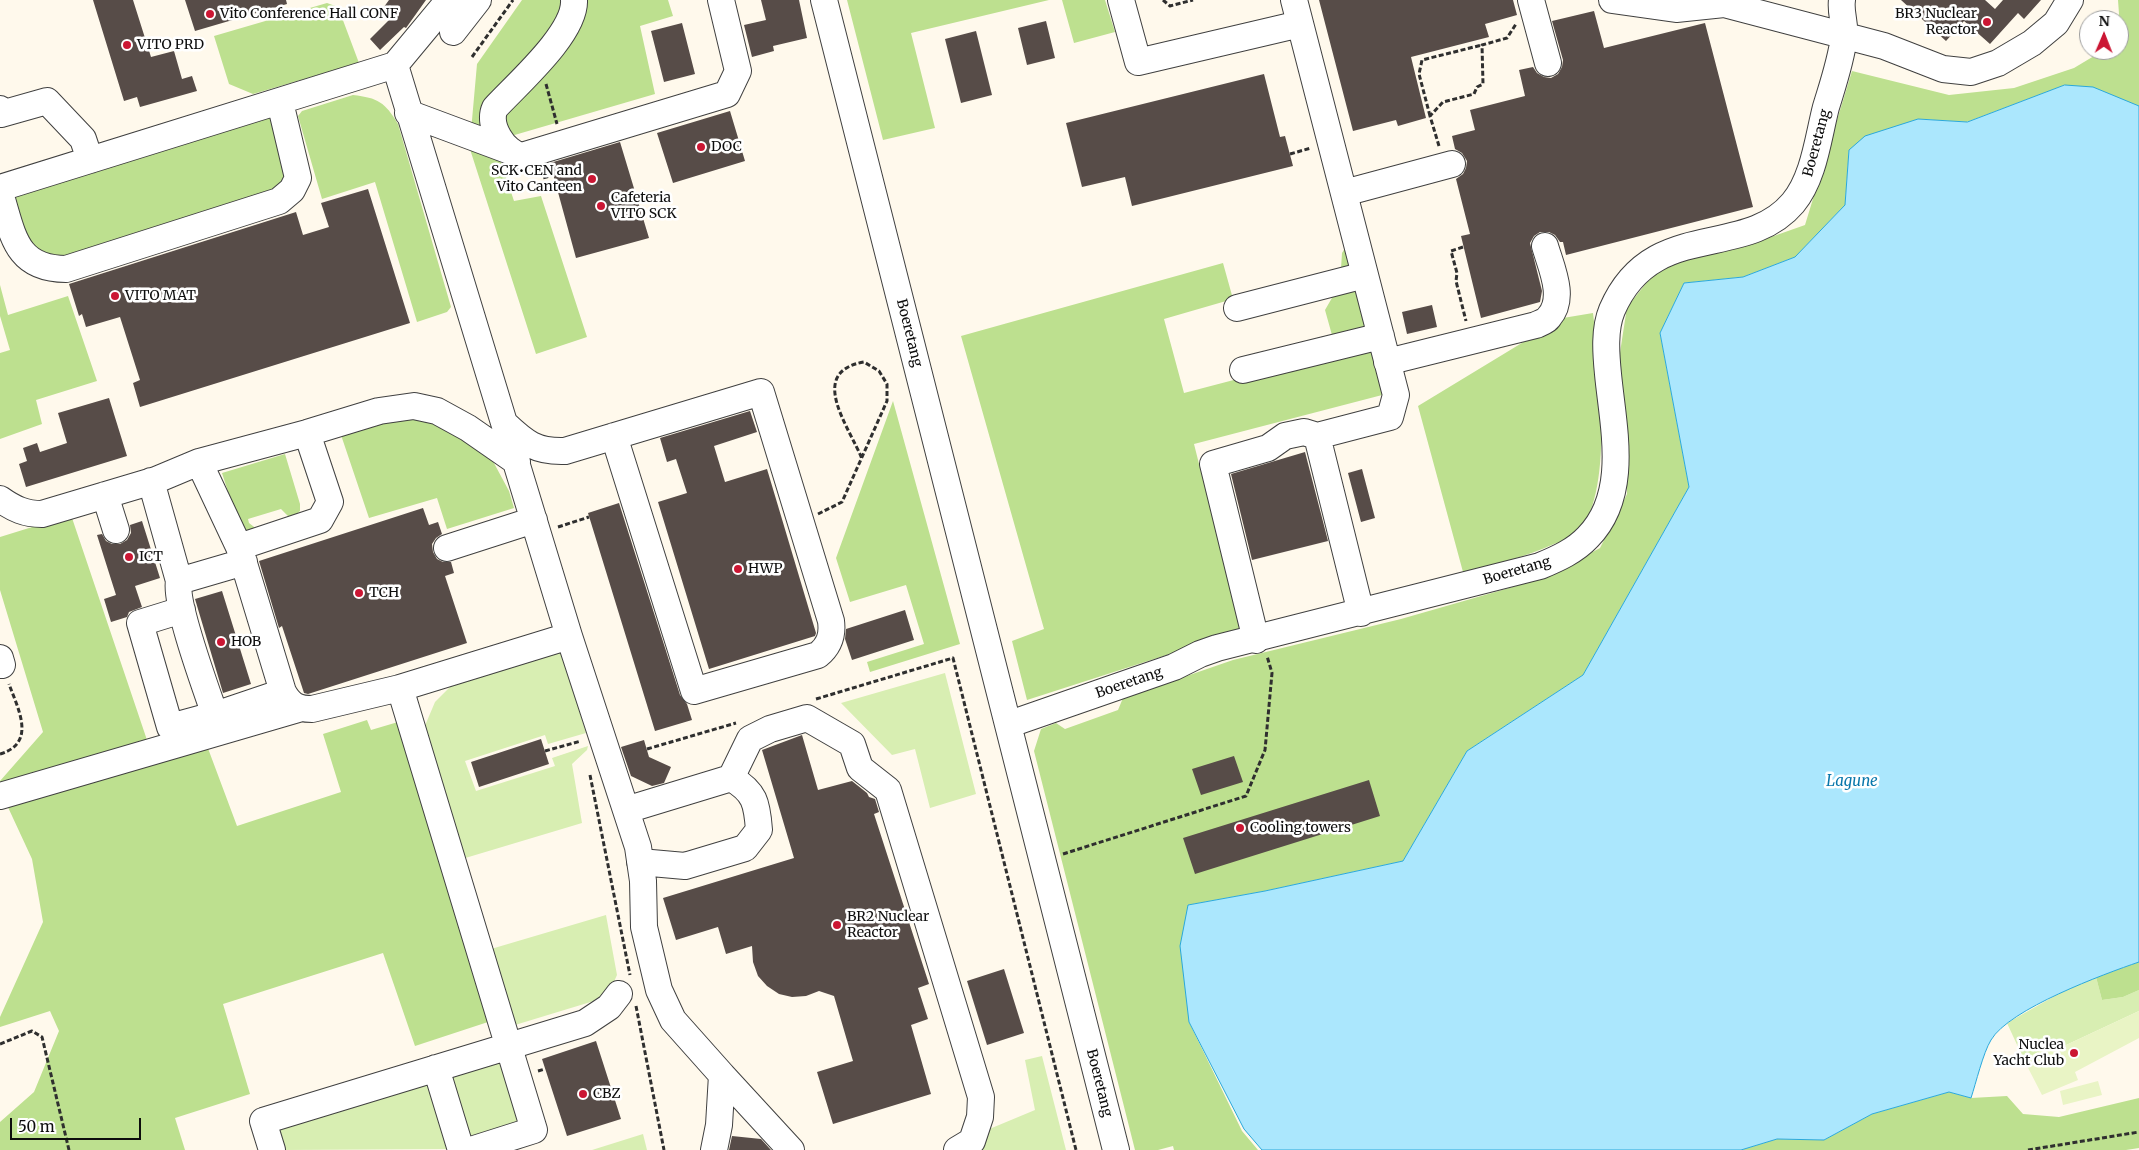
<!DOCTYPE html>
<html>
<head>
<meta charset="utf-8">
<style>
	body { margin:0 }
	#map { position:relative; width:2139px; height:1150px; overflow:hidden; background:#fff9ec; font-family:Merriweather,serif }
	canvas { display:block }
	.north { position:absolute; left:2079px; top:10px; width:50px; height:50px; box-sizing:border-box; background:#fff; border:1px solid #9e9e9e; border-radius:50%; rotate:1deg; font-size:14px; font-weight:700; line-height:20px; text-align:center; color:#0d0d0d }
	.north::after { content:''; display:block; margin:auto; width:18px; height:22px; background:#cb1633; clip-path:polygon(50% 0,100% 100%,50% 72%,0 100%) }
	.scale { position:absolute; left:10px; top:1118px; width:131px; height:22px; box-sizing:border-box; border:2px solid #0d0d0d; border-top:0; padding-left:6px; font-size:15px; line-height:18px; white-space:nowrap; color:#0d0d0d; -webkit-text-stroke:4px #fff; paint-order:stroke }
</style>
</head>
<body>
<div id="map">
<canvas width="2139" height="1150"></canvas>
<div class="north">N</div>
<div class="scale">50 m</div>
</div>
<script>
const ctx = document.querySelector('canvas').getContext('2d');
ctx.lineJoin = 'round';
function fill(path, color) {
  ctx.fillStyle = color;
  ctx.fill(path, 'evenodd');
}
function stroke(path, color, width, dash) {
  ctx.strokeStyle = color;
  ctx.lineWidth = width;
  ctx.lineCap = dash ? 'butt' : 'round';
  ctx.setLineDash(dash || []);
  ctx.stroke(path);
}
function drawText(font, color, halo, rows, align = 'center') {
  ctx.font = font + ' Merriweather,serif';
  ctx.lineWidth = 5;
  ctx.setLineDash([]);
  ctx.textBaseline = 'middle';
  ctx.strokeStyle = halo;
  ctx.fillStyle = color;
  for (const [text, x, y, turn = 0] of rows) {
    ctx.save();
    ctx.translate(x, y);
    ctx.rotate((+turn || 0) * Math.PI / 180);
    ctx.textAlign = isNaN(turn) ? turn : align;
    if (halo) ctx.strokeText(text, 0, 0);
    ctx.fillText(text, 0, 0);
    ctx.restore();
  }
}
const green = new Path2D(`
	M561,651L586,733L548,744L545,735L465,761L476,791L555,766L552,758L588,746L587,750L572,764L582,823L462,859L424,728L435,702L456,681Z
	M945,673L976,794L930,808L915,749L892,755L841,703Z
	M606,915L617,975L607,997L515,1025L491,949Z
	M2096,977L2102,1000L2123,997L2139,990V1011L2064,1046L2059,1040L2024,1060L2007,1023L2060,993Z
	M1042,1056L1066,1150H972L987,1130L1035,1110L1025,1060Z
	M497,1061L508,1069L522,1115L517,1126L470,1141L450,1076Z
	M429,1082L449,1149L284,1150L277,1128Z
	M643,1134L647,1150H592Z`);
const forest = new Path2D(`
	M522,0H668L673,16L640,26L655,94L494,141L514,201L541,196L587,337L536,354L468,143L472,120L477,64Z
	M847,0H1049L911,33L935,128L883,140Z
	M1062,0H1105L1115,32L1074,43Z
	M2118,0H2139V106L2065,85L1967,122L1918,119L1849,150L1845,205L1795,257L1743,277L1684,283L1660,333L1689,487L1583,675L1467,751L1403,861L1265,891L1188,905L1189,1022L1242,1131L1258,1150H1174L1173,1146L1158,1150H1135L1034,751L1041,729L1056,723L1065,729L1118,710L1123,698L1233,660L1401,619L1544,578L1600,548L1627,494L1625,430L1619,359L1627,307L1656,271L1688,254L1754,243L1805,225L1852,71L1949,95L2014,88L2074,68L2104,50H2119V20H2116L2119,14Z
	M327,3L338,7L359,63L253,94L229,84L214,36Z
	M353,95C378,98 385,102 398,124L451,307L447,312L417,322L375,182L322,199L298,116L302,111Z
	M266,117L280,123L289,154L285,184L266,199L54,261L24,242L13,196Z
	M1348,243L1386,394L1194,444L1241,631L1027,700L1012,641L1044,629L961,336L1223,263L1233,299L1164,319L1184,393L1337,353L1325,310L1340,284L1342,253Z
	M0,285L8,315L68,296L97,381L36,400L42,424L0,439V353L10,350L0,316Z
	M1593,313C1599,364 1616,500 1575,535C1571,540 1560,542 1554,544C1524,557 1495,565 1463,572L1418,406L1563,318Z
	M893,401L960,644L870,672L867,662L924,644L906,585L850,602L836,558Z
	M396,419L422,420L463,435L488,452L509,491L514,508L447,529L437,498L369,518L341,435Z
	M285,454L300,504V511L291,519L281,509L248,519L249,523L258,530L242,535L222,473Z
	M71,515L148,743L200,727L237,826L341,792L323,734L367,720L371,730L398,722L488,1022L415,1046L383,953L223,1004L250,1094L175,1118L185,1150H0V1122L34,1092L59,1031L50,1011L0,1027V1017L43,922L32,859L0,790V781L43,732L0,590V537Z
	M2139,962V990L2123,997L2102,1000L2096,977Z
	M1949,1092L1971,1098L2007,1096L2023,1114L2059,1117L2139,1098V1148L2126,1150H1741L1777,1139L1824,1140L1872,1114Z`);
const pitch = new Path2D(`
	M2139,1011V1038L2075,1072L2078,1080L2042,1095L2024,1060L2060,1040L2064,1046Z
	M2098,1081L2102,1095L2063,1105L2060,1091Z`);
const water = new Path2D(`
	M2065,85L2093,87L2139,106V962C2104,974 2009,1009 1991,1040C1983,1053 1976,1083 1971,1098L1949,1092L1872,1114L1824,1140L1777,1139L1741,1150H1262L1244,1129L1189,1022L1180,946L1188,905L1265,891L1403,861L1467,751L1583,675L1689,487L1660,333L1684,283L1743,277L1795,257L1845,205L1849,150L1865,136L1918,119L1967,122Z`);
const building = new Path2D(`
	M93,0H133L151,57L174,51L182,79L192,76L197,91L140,107L137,97L124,101Z
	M185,0H286L287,4L195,31Z
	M389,0H426L406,28L404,27L380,50L370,39L391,18L381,11Z
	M761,0H799L807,38L773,46L774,51L752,57L744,25L766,20Z
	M1319,0H1513L1517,15L1485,24L1489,37L1411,57L1426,118L1398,126L1396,120L1353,131Z
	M1901,0H1985L1995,9L2003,0H2041L2024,19L2018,13L1990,44L1964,21L1946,41Z
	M1594,11L1604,48L1705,23L1753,207L1566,255L1563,242H1560L1555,235L1549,232H1540L1534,236L1530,243L1542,291L1540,302L1481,318L1461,236L1470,234L1456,179L1463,174L1466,168L1467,161L1462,153L1455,149L1452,136L1475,130L1470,110L1525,96L1519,70L1533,67L1537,73L1544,77L1551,78L1558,74L1562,67L1563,60L1552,21Z
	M1046,21L1055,58L1027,65L1018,28Z
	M682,23L695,74L664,82L651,31Z
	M976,31L992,95L961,103L945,39Z
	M1264,74L1280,137L1285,136L1293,166L1132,206L1125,177L1082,187L1066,123Z
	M730,111L745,161L673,183L657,133Z
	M620,142L649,238L576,258L550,163Z
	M368,189L410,323L140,407L133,383L140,380L120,317L86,327L82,314L79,316L69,284L296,212L303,235L329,227L321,203Z
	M1432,305L1437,327L1407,334L1402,312Z
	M109,398L127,456L26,487L19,464L27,461L23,448L37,443L40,452L67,443L58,413Z
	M750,411L757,432L714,446L725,482L767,469L816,633L815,636L709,669L658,502L687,493L676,459L667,462L660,438Z
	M1305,452L1328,541L1252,560L1231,474Z
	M1362,469L1375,518L1361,522L1348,473Z
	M619,503L680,695L687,704L692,720L655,731L588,513Z
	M423,508L429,525L438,522L442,534L436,538L432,544L433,552L437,559L443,562H451L454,573L445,576L467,643L308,694L304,693L282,626L279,628L259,561Z
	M142,521L160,578L135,586L142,607L129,612L127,617L111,622L104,599L116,595L97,535L102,534L106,541L112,544H120L127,540L131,533L130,525Z
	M222,591L251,684L223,693L195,599Z
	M905,610L914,640L852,660L845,639L846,629Z
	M802,735L818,790L852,781L867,793L869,797L875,799L879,812L874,814L929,984L918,988L928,1019L911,1025L931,1094L833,1124L817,1072L853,1061L834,996L819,991L806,996L792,997L779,994L767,986L758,976L753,962L752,946L726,954L718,927L676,940L663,898L794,858L762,750Z
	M541,739L549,764L479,787L471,762Z
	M644,740L649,757L671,767L664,783L652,786L631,776L621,747Z
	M1234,756L1243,782L1201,795L1192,769Z
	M1369,780L1380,816L1195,874L1183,838Z
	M1004,969L1024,1033L987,1045L967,981Z
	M596,1041L621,1119L567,1136L542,1059Z
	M732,1136L761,1139L771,1150H729Z`);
const path = new Path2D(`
	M1163,0L1170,6L1193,0
	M472,57L513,0
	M546,84L557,124
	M1430,116L1419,74L1422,60L1482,45
	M1439,146L1430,116L1443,102L1474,94L1477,87L1483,84L1482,45L1507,38L1516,24
	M1290,154L1311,148
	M541,171L543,178L553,175
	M1463,247L1451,251L1457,273L1456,281L1466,321
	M818,514L842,502L887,401V384L879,371L864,362C806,372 850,428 862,459
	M558,527L589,517
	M816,699L953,658L1076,1150
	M647,749L736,723
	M545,751L581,741
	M0,754C37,743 18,709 9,684
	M590,775L630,975
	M1063,854L1246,796L1265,750L1272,673L1267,656
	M636,1006L664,1150
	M0,1044L32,1031L42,1037L69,1150
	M538,1071L545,1069
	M2028,1150L2139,1132`);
const minor = new Path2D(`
	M574,0C576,33 517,84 495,108C487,125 504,153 522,156L727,94L738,71L721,0
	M824,0L1116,1150
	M1121,0L1138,62L1300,24
	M1531,0L1548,63
	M1612,0L1676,9L1724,4L1884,46L1943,69L1971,72L1998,63L2032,43L2056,23L2070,0
	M453,32L478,0
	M395,65L569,636L638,847L643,881L644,927L659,990L673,1020L722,1075L719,1125L714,1150
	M0,109L1,114L47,101L83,139L90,160
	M408,113L510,151
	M0,188L395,65L449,0
	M0,193C13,234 15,269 66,269L279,201L292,190L298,178L280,102
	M1344,193L1452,164
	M1237,308L1365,275
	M1387,362L1536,325C1540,323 1547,321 1549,317C1566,298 1551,267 1545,246
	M1243,370L1381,336
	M505,424C525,443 536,452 565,451L761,392L831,621C833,636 829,646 818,655L694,691L614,436
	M1317,436L1361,613
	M199,462L239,547L283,692C290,705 297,709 312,709L400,688
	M151,481L179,581
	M105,495L116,530
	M0,499C14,509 25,514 42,514L156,480L199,462L307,433L379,411L414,406L437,411L468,428L517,462
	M239,547L320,520L330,502L307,433
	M447,548L534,520
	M244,562L179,581C174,602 206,689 215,715L283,692
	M182,610L140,623L170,727L203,718
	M1256,640L1213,464L1268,448L1285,436L1304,432L1317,436L1390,417L1396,395L1294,0
	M0,658L2,665
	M1010,724L1174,667L1200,654L1217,648L1540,566C1557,559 1575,551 1588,537C1630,494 1613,427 1608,374C1606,354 1604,329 1612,310C1652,217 1744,261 1793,203C1814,178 1818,138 1826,107C1833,84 1841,61 1844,37C1846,25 1840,13 1842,0
	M731,778L750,739L770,729L807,718L852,744L860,768L888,790L981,1097L980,1117L972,1141L957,1150
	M0,796L298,709
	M626,810L731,778C755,792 757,803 759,830L745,848L685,866L640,862
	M436,1068L461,1150
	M722,1075L791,1150
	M272,1150L263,1121L585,1023L609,1007L619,994
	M471,1150L534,1130L400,688L569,636`);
const markers = [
	[210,14,5,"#cb1633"],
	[1987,22,5,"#cb1633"],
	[127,45,5,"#cb1633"],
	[701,147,5,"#cb1633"],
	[592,179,5,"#cb1633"],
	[601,206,5,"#cb1633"],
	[115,296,5,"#cb1633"],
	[129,557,5,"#cb1633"],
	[738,569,5,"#cb1633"],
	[359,593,5,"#cb1633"],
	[221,642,5,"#cb1633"],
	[1240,828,5,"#cb1633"],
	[837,925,5,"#cb1633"],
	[2074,1053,5,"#cb1633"],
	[583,1094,5,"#cb1633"]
];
const poiNames = [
	["Vito Conference Hall CONF",220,14],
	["BR3 Nuclear",1977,14,"right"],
	["Reactor",1977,30,"right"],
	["VITO PRD",137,45],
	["DOC",711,147],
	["SCK•CEN and",582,171,"right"],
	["Vito Canteen",582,187,"right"],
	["Cafeteria",611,198],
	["VITO SCK",611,214],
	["VITO MAT",125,296],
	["ICT",139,557],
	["HWP",748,569],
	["TCH",369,593],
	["HOB",231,642],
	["Cooling towers",1250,828],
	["BR2 Nuclear",847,917],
	["Reactor",847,933],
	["Nuclea",2064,1045,"right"],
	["Yacht Club",2064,1061,"right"],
	["CBZ",593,1094]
];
const streetNames = [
	["Boeretang",1817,143,-75],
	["Boeretang",909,333,76],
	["Boeretang",1517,571,-16],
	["Boeretang",1129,683,-19],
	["Boeretang",1099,1083,76]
];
const waterNames = [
	["Lagune",1852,782]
];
fill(green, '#d8eeb2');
fill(forest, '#bde08f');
fill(pitch, '#e9f4c5');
fill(water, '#abe7fd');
stroke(water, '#2aa8db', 1);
fill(building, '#574c48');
stroke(minor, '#404040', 28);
stroke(path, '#2f2f2f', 3, [5, 2.5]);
stroke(minor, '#fff', 26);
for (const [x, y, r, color] of markers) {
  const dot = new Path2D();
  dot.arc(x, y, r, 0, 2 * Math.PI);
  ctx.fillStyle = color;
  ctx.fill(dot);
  stroke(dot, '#fff', 2);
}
drawText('14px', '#0d0d0d', '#fff', poiNames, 'left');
drawText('14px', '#0d0d0d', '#fff', streetNames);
drawText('italic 15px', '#0977ab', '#fff', waterNames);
</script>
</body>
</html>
